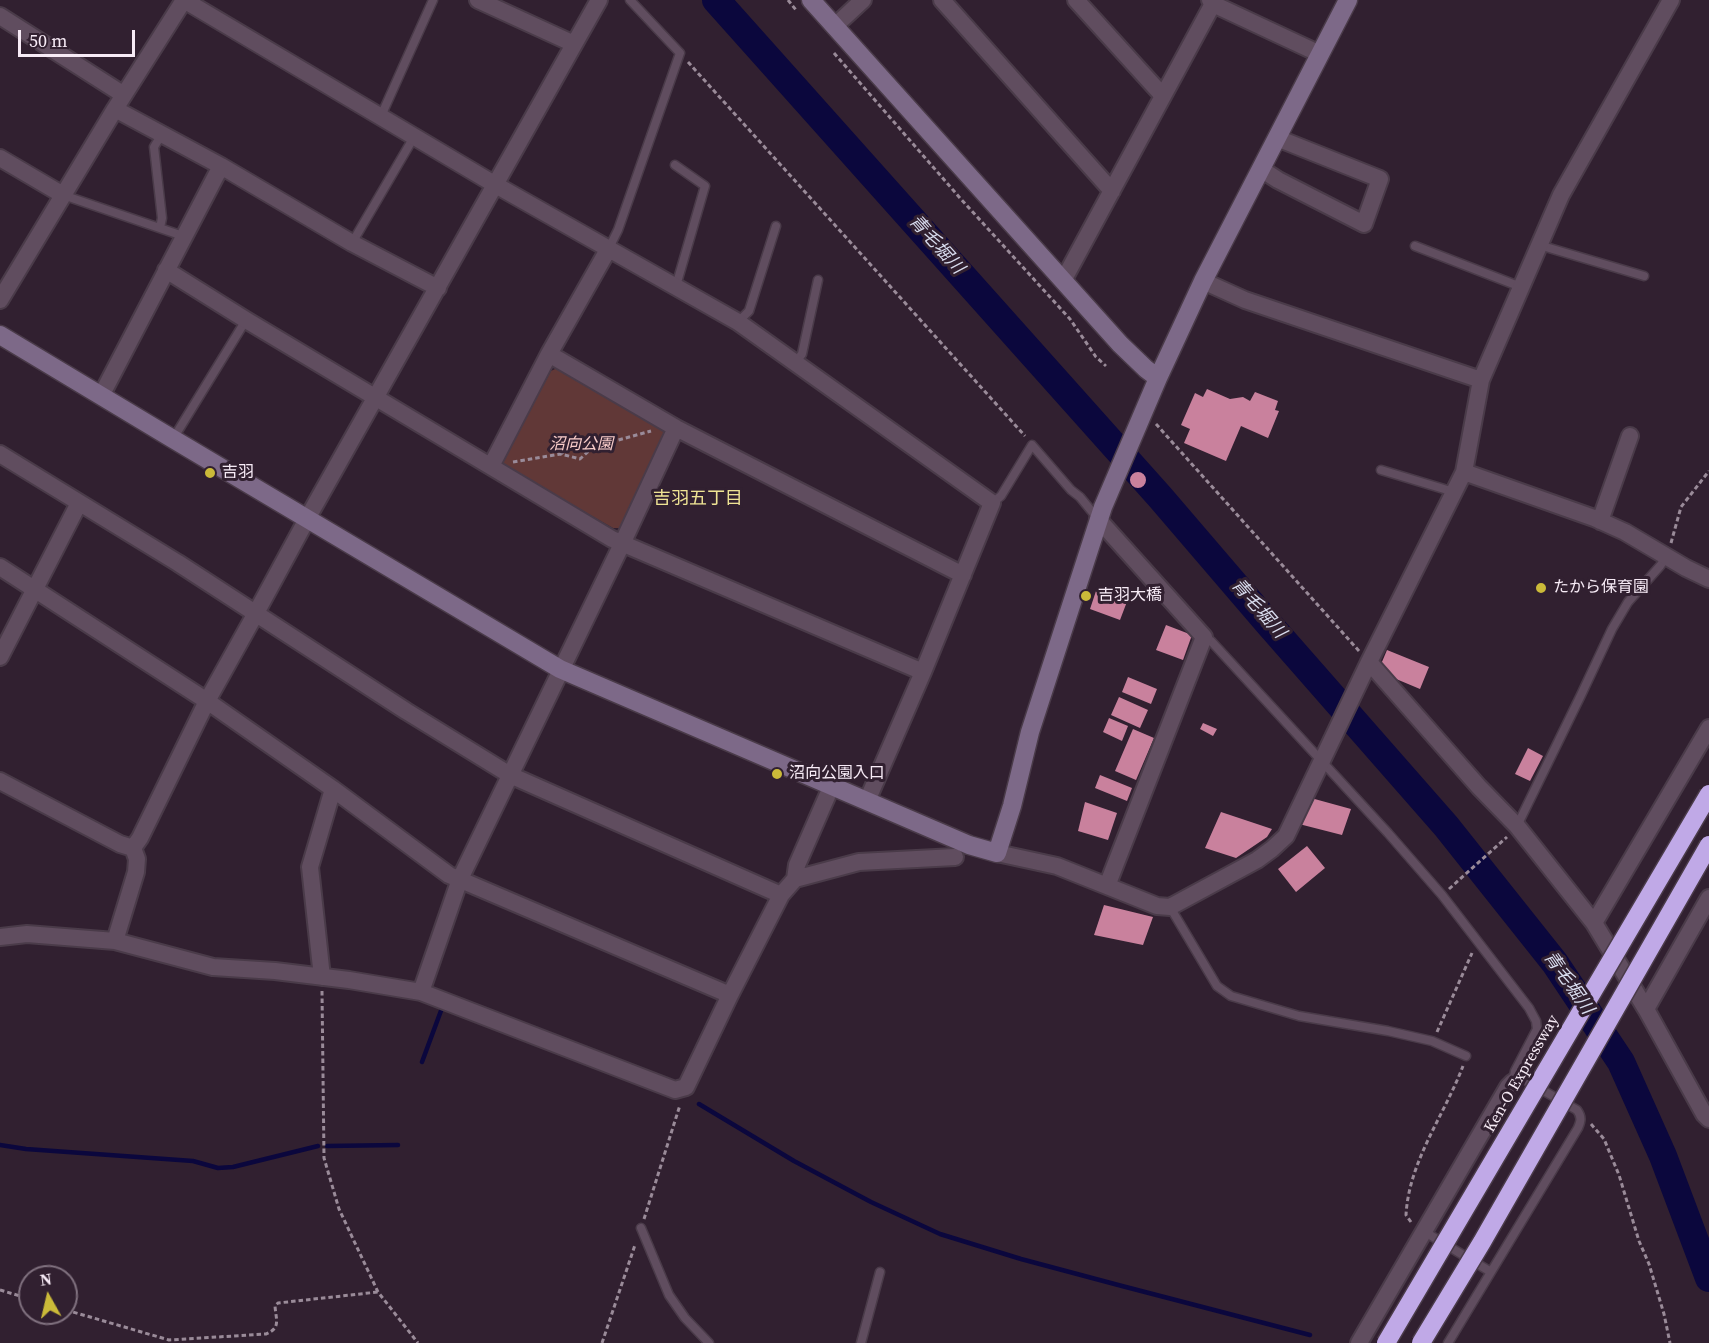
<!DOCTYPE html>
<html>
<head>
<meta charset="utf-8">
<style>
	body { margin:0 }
	#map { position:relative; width:1709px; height:1343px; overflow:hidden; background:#312030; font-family:"Source Serif 4",serif }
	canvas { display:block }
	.north { position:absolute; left:18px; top:1265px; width:60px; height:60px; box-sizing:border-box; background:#312030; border:2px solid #80717f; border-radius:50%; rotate:352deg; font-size:16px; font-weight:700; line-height:24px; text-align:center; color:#f7ebf6 }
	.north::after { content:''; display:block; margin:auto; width:21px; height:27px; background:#cbba39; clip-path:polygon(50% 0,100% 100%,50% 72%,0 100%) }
	.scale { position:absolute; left:18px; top:30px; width:117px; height:27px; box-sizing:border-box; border:3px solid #f7ebf6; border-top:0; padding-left:8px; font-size:18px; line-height:21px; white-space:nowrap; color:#f7ebf6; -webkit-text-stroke:4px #312030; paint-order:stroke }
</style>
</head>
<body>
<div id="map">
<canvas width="1709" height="1343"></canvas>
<div class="north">N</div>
<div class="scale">50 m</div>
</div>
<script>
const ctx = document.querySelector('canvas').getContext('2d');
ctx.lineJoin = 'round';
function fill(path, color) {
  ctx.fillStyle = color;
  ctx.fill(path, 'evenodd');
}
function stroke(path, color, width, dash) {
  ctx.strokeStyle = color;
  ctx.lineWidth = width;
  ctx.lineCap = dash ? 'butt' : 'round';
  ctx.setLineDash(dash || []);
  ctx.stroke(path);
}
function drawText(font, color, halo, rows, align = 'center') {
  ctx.font = font + ' "Source Serif 4","Noto Sans JP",serif';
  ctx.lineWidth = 6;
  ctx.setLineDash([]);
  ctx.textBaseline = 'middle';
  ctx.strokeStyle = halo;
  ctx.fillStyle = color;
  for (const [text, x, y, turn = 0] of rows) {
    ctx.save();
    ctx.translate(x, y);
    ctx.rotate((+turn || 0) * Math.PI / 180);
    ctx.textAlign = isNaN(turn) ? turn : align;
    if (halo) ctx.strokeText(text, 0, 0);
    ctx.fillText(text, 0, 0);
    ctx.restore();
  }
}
const green = new Path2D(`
	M557,368L664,428L665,434L623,528H613L504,466L502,458L551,371Z`);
const stream = new Path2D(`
	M422,1062L442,1008
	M699,1104L794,1161L871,1202L940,1234L1021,1259L1122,1286L1310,1335
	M0,1145L26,1149L193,1161L218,1168L233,1167L318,1146
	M327,1146L398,1145`);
const river = new Path2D(`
	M716,0L1160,497L1268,623L1446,826L1555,963L1621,1062L1663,1156L1709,1278`);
const building = new Path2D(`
	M1207,389L1230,399L1243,397L1250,401L1255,392L1278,401L1275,410L1279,411L1268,438L1241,426L1226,461L1184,443L1190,429L1181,425L1195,393L1203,397Z
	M1130 480a8 8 0 1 1 16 0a8 8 0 1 1-16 0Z
	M1097,588L1128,599L1120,620L1090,609Z
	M1166,625L1192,635L1183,660L1156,650Z
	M1387,650L1429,667L1420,689L1389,676L1390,673L1379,669Z
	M1128,677L1157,689L1151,704L1122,692Z
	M1119,697L1148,710L1140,728L1111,715Z
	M1109,718L1128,726L1122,741L1103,732Z
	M1203,723L1217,729L1213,736L1200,729Z
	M1133,729L1154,738L1136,780L1115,771Z
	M1528,748L1543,756L1530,781L1515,774Z
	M1100,775L1132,788L1127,801L1095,788Z
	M1311,798L1351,809L1342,835L1299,824Z
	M1085,802L1117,813L1108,840L1078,831Z
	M1221,812L1272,829L1267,837L1236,858L1205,848Z
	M1307,846L1325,868L1296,892L1278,869Z
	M1104,905L1153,917L1143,945L1094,935Z`);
const path = new Path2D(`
	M788,0L796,10
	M834,53L960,198L1070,319L1096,357L1106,366
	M688,62L1025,436
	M1156,424L1359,651
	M561,454L575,441L592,447
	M513,462L561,454L580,459L593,447L651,431
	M1671,543L1681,507L1709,471
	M1449,889L1507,837
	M322,991L324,1158L339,1209L378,1292L418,1343
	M1437,1032L1472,953
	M1591,1124L1604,1139L1619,1175L1639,1241L1649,1264L1664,1314L1670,1343
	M644,1219L680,1105
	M1411,1222L1406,1215C1409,1161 1444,1116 1463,1066
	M0,1290L30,1299
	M66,1310L169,1340L266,1334C281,1328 276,1320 275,1306L278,1303L378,1292
	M602,1343L635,1245`);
const lane = new Path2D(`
	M381,116L433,0
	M675,165L705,186L676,286
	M63,195L183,236
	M160,228L162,218L154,147L162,134
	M352,243L414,137
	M1539,245L1644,276
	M1415,246L1521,287
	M609,248L618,230L680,53L630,0
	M738,322L749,311L776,226
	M795,363L802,354L818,280
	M173,439L246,320
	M1381,470L1454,492
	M992,503L1001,496L1032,445L1071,490L1080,497L1098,519
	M1204,637L1211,641L1388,833L1442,895L1529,1008L1536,1021L1537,1029L1515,1071L1513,1082L1519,1080H1525L1577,1110C1582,1117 1581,1121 1578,1128L1448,1343
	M1517,826L1581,695L1612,629L1628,602L1660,566L1667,556
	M1170,907L1217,986L1231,996L1299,1016L1388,1031L1432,1041L1466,1056
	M641,1228L669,1295L685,1318L709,1343
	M1425,1232L1491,1272
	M861,1343L880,1272`);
const street = new Path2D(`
	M184,0L494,184L738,322L992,503L923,672L867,801
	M478,0L574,44
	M942,0L1112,191
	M1076,0L1163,96
	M1210,0L1213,4L1320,54
	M0,16L124,95
	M835,26L863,0
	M115,109L221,166L352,243L438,288
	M0,158L63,195
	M1261,169L1278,180L1364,224L1380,179L1277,138
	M166,270L246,320L612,539L923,672
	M1064,279L1215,0
	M1203,281L1245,300L1481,380
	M0,300L115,109L184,0
	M549,354L676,428L963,575
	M101,396L221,166
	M0,454L178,563L406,711L510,775L781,895
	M491,466L549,354L609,248
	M1464,472L1594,518L1625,532L1686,568L1709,579
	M1098,519L1204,637L1107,886
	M1600,521L1630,436
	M0,567L207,701L333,789L449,875L730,995
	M0,657L79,503
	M1369,662L1479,787L1517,826L1594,923L1646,1009L1704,1114L1709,1119
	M0,781L120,844L133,848
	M133,848L140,838L207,701L256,613L307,519L599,0
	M997,853L1057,866L1157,906L1170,907L1257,860L1272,849L1286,836L1369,662L1464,472L1481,380L1561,195L1671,0
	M795,879L797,865L832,785
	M1594,923L1709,728
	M0,937L27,934L115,941L213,967L275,971L349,980L421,992L675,1090L686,1087L730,995L781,895L795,879L859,862L955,857
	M115,941L136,872L137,859L133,848
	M322,977L310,867L333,789
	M421,992L460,879L622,544L676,428
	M1646,1009L1709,898
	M1359,1343L1508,1087L1513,1082`);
const secondary = new Path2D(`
	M811,0L1120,344L1146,369L1158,378
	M0,335L173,439L560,669L969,845L997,853L1012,806L1030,732L1103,507L1158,378L1203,281L1348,0`);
const highwayBridge = new Path2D(`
	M1386,1343L1709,794
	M1421,1343L1482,1242L1709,845`);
const markers = [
	[210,473,6,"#cbba39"],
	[1541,588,6,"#cbba39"],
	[1086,596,6,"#cbba39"],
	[777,774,6,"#cbba39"]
];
const parkNames = [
	["沼向公園",581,445]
];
const poiNames = [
	["吉羽",222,473],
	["たから保育園",1553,588],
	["吉羽大橋",1098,596],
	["沼向公園入口",789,774]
];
const streetNames = [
	["Ken-O Expressway",1522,1074,-60]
];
const waterNames = [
	["青毛堀川",936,245,48],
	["青毛堀川",1258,609,49],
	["青毛堀川",1568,983,55]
];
const neighbourhoodNames = [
	["吉羽五丁目",698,499]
];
fill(green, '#613837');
stroke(stream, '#0b073d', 4.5);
stroke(river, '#0b073d', 28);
fill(building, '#c9819d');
stroke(lane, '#4a3b49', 11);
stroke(street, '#4a3b49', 20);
stroke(secondary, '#4a3b49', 21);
stroke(path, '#9a8b99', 3, [4.5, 3]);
stroke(lane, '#604d5f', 8);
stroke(street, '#604d5f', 16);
stroke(secondary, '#7d6988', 18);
stroke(highwayBridge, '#4a3b49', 21, []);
stroke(highwayBridge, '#c0a9e7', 18);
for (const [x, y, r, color] of markers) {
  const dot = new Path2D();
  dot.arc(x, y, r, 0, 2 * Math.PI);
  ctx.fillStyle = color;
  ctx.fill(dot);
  stroke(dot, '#312030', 2);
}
drawText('italic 16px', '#f8ccc9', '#312030', parkNames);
drawText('16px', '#f7ebf6', '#312030', poiNames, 'left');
drawText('16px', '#f7ebf6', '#312030', streetNames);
drawText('italic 18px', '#d9ddef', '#312030', waterNames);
drawText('18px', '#eee394', '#312030', neighbourhoodNames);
</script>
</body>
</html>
